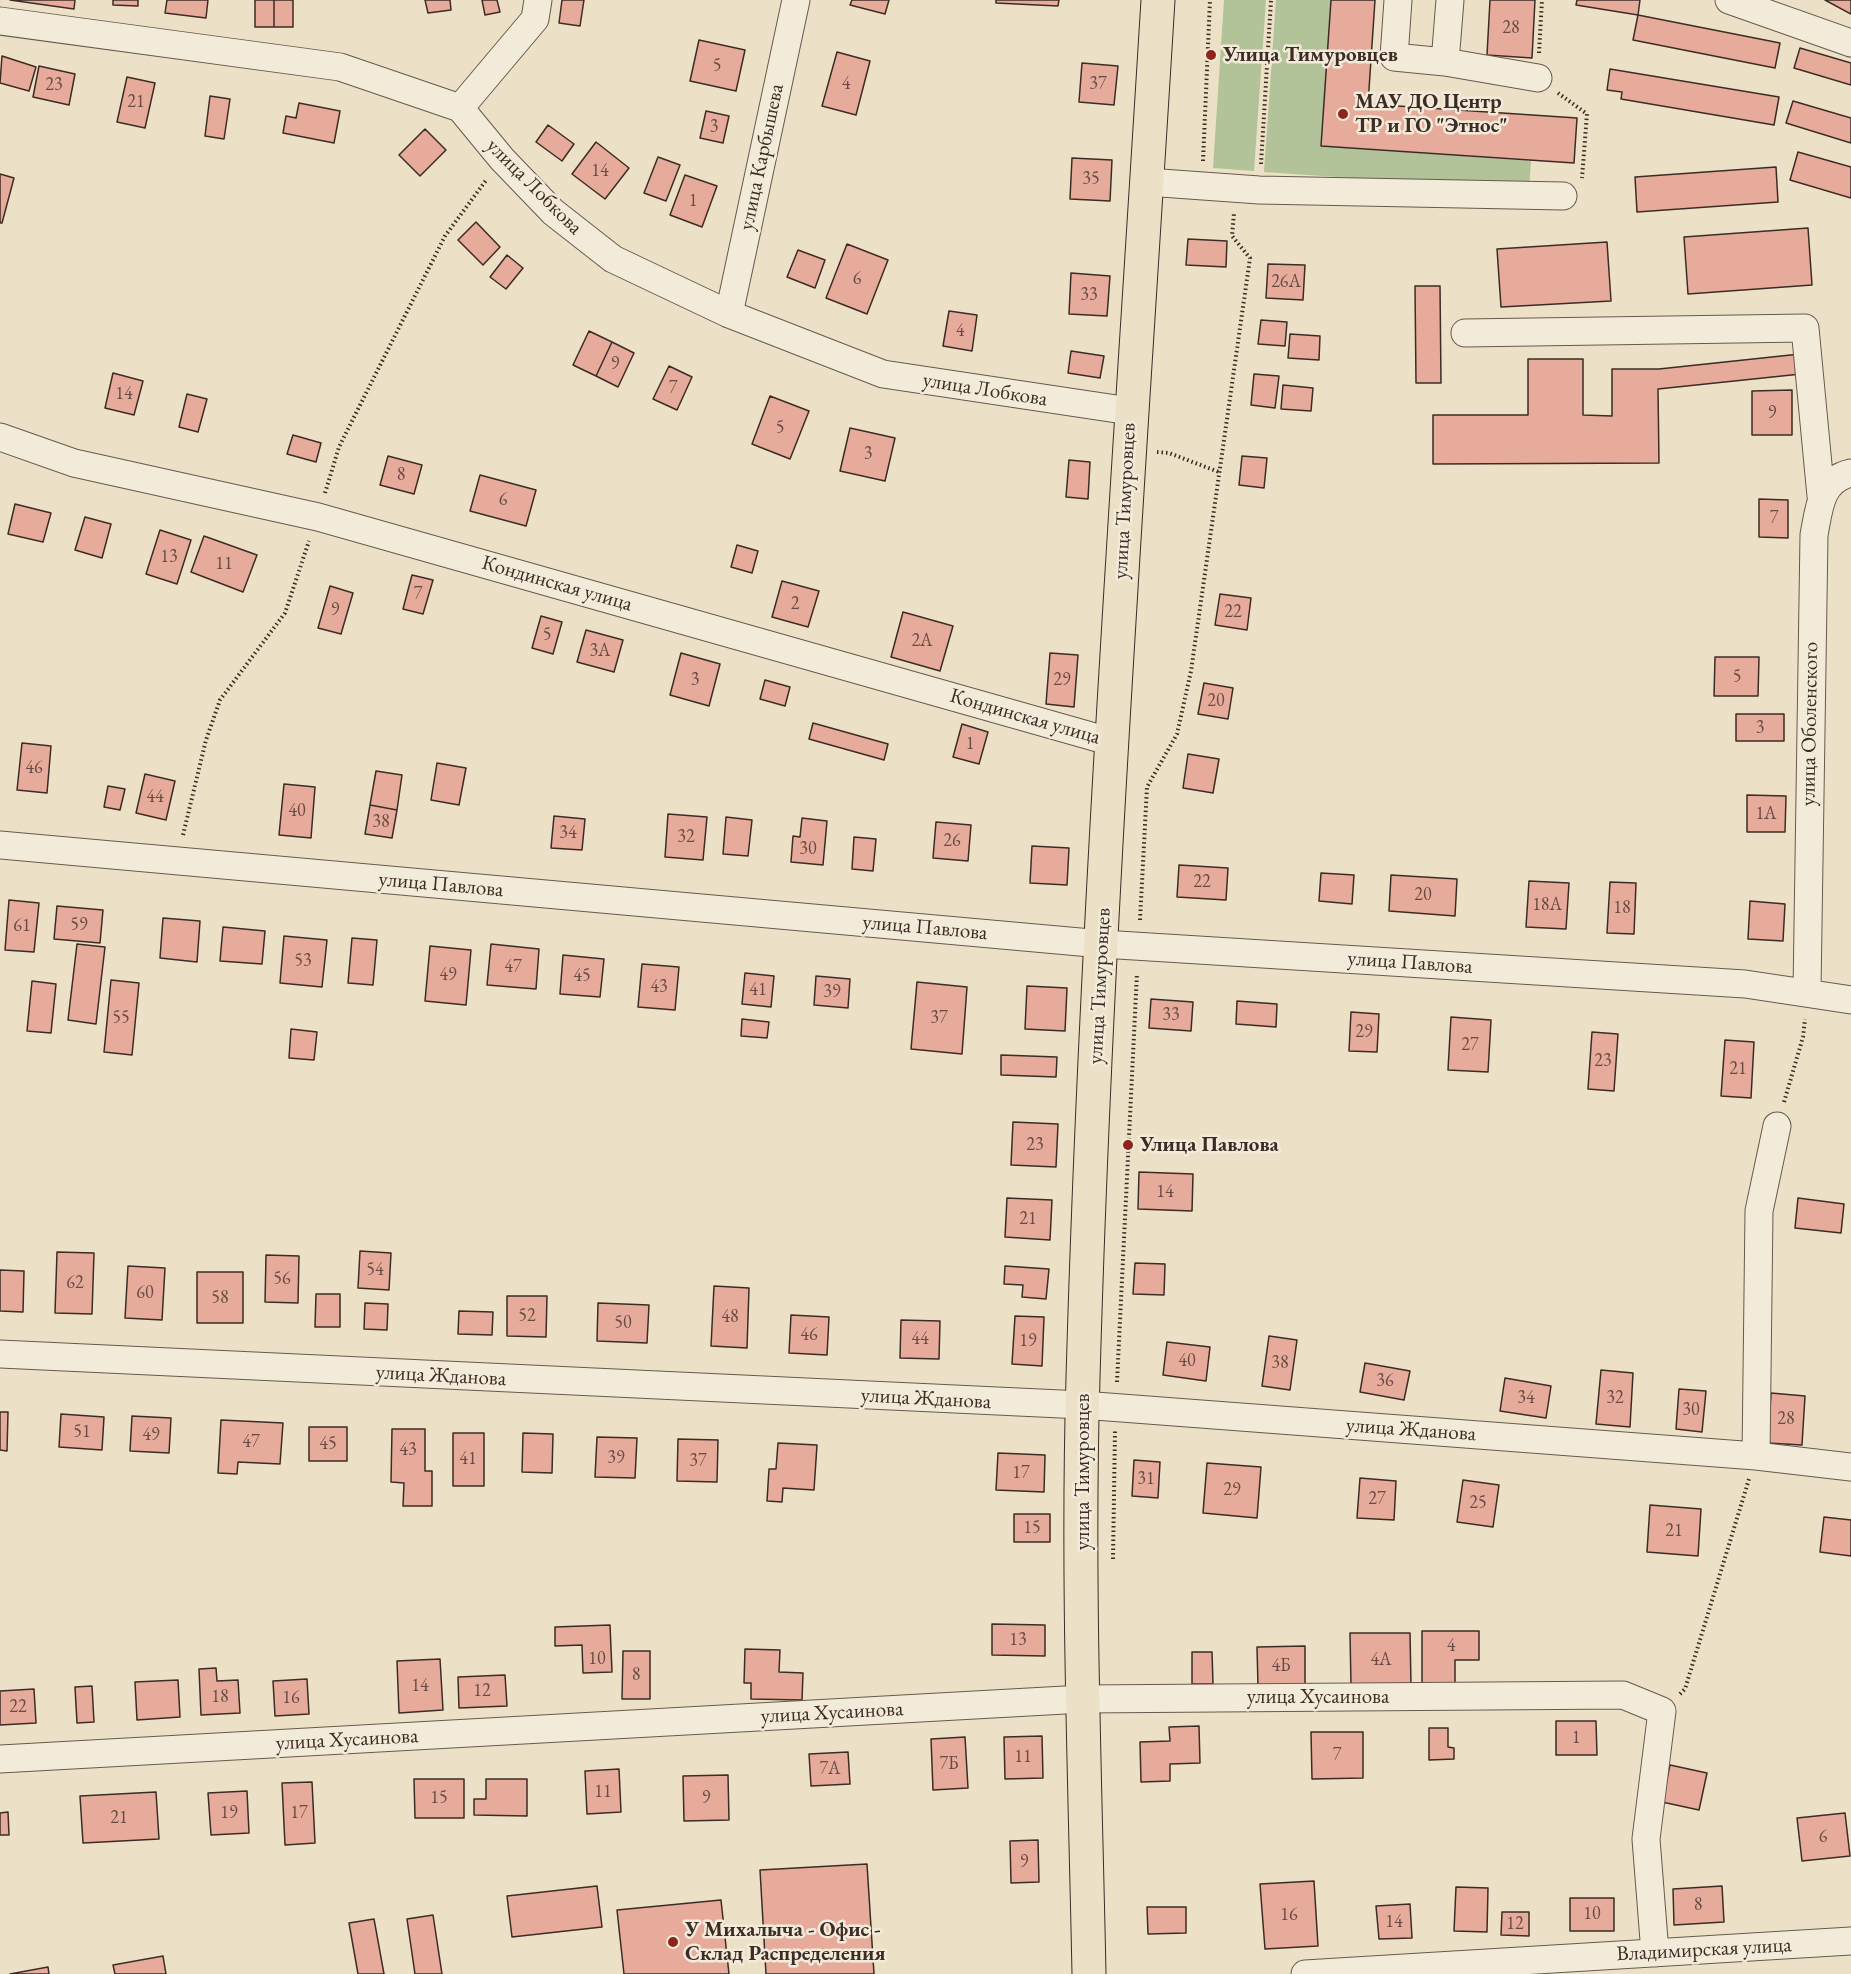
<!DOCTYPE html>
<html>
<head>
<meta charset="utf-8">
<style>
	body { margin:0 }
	canvas { display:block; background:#ece0c6 }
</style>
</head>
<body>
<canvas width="1851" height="1974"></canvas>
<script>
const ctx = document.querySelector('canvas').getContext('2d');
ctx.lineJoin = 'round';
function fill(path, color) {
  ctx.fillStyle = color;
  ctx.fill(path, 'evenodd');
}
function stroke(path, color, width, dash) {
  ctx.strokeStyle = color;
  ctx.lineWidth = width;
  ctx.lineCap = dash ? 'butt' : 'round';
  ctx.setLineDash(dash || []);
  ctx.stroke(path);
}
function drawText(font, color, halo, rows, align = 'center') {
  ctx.font = font + ' "EB Garamond",serif';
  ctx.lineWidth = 5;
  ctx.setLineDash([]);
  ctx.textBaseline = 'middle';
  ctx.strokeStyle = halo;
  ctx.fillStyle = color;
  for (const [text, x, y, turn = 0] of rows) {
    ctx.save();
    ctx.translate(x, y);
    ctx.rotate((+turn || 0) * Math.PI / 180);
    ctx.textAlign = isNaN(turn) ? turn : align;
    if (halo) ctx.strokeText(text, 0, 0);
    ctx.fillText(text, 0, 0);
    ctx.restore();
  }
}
const green = new Path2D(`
	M1224,0H1266L1254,171L1213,168Z
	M1276,0H1331L1322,146L1531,161L1529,190L1264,172Z`);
const building = new Path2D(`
	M10,0H75L74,9Z
	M113,0H138V6L113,5Z
	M167,0H208L206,18L165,13Z
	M255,0H274V27H255Z
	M274,0H293V27H274Z
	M425,0H450L451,10L428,13Z
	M482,0H497L500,12L485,15Z
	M562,0H584L580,26L559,23Z
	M852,0H889L885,14L850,5Z
	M996,0H1059L1058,6L996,3Z
	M1331,0H1375L1368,104L1577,118L1574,163L1321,146Z
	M1490,0H1535L1532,58L1487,55Z
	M1577,0H1640L1638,15L1576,5Z
	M1825,0H1851V14Z
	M1638,15L1780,43L1775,68L1633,40Z
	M699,40L745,50L736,91L690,81Z
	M1800,48L1851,63V85L1794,68Z
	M837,52L870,61L856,115L822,106Z
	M2,56L36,67L29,91L0,83Z
	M1082,63L1118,66L1114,105L1079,102Z
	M39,66L75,74L69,105L33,97Z
	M1610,69L1779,97L1774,125L1621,99L1622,92L1607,90Z
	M127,77L155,83L145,128L117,122Z
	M210,96L230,99L224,139L205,136Z
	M1793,101L1851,118V143L1786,123Z
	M299,103L340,111L334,143L283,133L286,116L296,118Z
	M706,111L729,116L723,143L700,138Z
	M548,125L574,144L562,161L536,142Z
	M425,129L446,150L420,176L399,155Z
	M596,142L629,168L605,199L572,174Z
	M1798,152L1851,167V198L1790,180Z
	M658,157L680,165L666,201L644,193Z
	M1072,158L1112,160L1110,201L1070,199Z
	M1776,167L1778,202L1637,212L1635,177Z
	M0,174L14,178L2,223H0Z
	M685,175L717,186L702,227L670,215Z
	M476,222L500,247L483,265L458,240Z
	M1808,228L1812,285L1688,294L1684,237Z
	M1188,239L1227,241L1226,267L1186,265Z
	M1607,242L1611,301L1501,307L1497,249Z
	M847,244L888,260L867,314L826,298Z
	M798,250L825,260L815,288L787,277Z
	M507,255L523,268L506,289L490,277Z
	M1268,264L1305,265L1303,300L1266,298Z
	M1071,273L1110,276L1107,316L1069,314Z
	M1415,286H1440L1441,383H1416Z
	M949,311L977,315L972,351L943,346Z
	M1261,320L1287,322L1285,346L1258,344Z
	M589,331L612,342L596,376L573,365Z
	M1290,334L1320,336L1319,360L1288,358Z
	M612,342L634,353L618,387L596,376Z
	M1071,351L1104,356L1100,378L1068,373Z
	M1800,354L1801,374L1658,389L1659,463L1433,464V415H1528V359H1583V415L1612,416V369H1659Z
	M669,366L692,377L677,410L653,399Z
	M113,373L143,381L134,415L105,408Z
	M1254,374L1279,376L1275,408L1251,405Z
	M1283,385L1313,388L1311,411L1281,409Z
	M1792,390V435H1752V391Z
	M187,394L207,399L198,432L179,427Z
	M770,396L809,411L790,459L752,444Z
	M850,428L895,438L885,481L840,471Z
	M293,435L321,443L316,462L287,454Z
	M388,456L422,465L414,494L380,485Z
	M1242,456L1267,458L1264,488L1239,485Z
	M1069,460L1090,462L1088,499L1066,497Z
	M480,475L536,490L526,526L470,511Z
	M1759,499L1788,500V538L1759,537Z
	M15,504L51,513L43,542L8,534Z
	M85,517L111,524L102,558L75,550Z
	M160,530L191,540L177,584L146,574Z
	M204,536L257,555L243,592L191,572Z
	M737,545L758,551L752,573L731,567Z
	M412,575L433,580L423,614L403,609Z
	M782,581L819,591L808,627L772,617Z
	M330,586L353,593L341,634L318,628Z
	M1220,594L1251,598L1247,630L1215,625Z
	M903,612L953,626L940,671L891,657Z
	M541,616L562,622L553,654L532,648Z
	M586,630L623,640L614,672L577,662Z
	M681,653L720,664L709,706L670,695Z
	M1050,653L1078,655L1074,707L1046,704Z
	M1715,657H1759L1758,696H1714Z
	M765,680L790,687L785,706L760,699Z
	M1204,683L1233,688L1228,719L1198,714Z
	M1736,714H1784V741H1736Z
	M813,723L888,744L884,760L809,739Z
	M962,724L988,732L979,764L953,757Z
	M22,743L51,746L47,793L17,790Z
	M1188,754L1219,759L1213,793L1183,788Z
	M437,763L466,768L459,805L431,800Z
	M376,771L402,775L397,810L370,805Z
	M145,774L175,781L166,820L136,813Z
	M284,784L315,787L311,838L279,835Z
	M108,786L125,789L120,810L104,807Z
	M1747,795L1786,796L1785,832H1747Z
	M370,805L397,810L392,838L365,834Z
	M668,814L707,817L703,860L665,857Z
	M554,816L585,819L582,850L551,848Z
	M726,817L752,820L748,856L723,854Z
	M802,818L827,821L823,865L791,862L793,836L800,837Z
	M936,822L971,825L968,861L933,858Z
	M854,837L876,839L873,871L852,869Z
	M1032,846L1069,848L1067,885L1030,883Z
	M1179,865L1228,868L1226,900L1177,897Z
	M1321,873L1354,875L1352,904L1319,901Z
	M1391,875L1457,879L1455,916L1389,911Z
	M1529,881L1569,883L1566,929L1526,927Z
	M1610,882L1636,883L1634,934L1607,933Z
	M9,900L39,903L34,952L5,950Z
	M1750,901L1785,904L1783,941L1748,939Z
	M57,906L103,910L100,943L54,939Z
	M163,918L200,921L197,962L160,958Z
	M223,927L265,931L262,964L220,961Z
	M284,936L327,940L322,987L280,983Z
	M352,938L377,940L373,985L348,983Z
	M77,944L105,947L96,1024L68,1020Z
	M491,944L539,949L536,989L487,985Z
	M430,946L471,950L466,1005L425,1001Z
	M563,955L604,959L600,997L560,994Z
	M642,964L679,967L675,1010L638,1007Z
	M745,973L774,976L771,1007L742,1004Z
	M816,976L850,979L848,1008L814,1005Z
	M111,980L139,983L132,1055L104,1052Z
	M32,981L56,984L51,1033L27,1031Z
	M917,982L967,987L962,1054L911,1049Z
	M1027,986L1067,988L1065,1031L1025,1029Z
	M1151,999L1193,1002L1191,1031L1149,1028Z
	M1237,1001L1277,1004L1276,1027L1236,1024Z
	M1351,1012L1379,1014L1377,1052L1349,1051Z
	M1451,1017L1491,1020L1488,1072L1448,1070Z
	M742,1019L769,1022L767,1038L741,1036Z
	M291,1029L317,1032L314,1060L289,1058Z
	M1592,1032L1618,1034L1614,1091L1588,1089Z
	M1725,1040L1754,1042L1751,1098L1721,1096Z
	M1001,1055L1057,1057L1056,1077L1001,1075Z
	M1013,1122L1058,1124L1056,1167L1011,1165Z
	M1139,1172L1193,1174L1192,1211L1138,1209Z
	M1007,1198L1052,1200L1050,1240L1005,1237Z
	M1798,1198L1844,1204L1841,1233L1795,1228Z
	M360,1251L391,1253L389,1290L358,1288Z
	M57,1252L94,1253L92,1314L55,1313Z
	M266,1255L299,1256L298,1303L265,1302Z
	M1135,1263L1165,1264L1164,1295L1133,1294Z
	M128,1266L165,1268L162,1320L125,1318Z
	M1005,1266L1049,1269L1046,1299L1022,1297L1023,1285L1004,1284Z
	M0,1270L24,1271L23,1312L0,1311Z
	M197,1272H243V1323H197Z
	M714,1286L749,1288L747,1348L711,1346Z
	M316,1294H340V1327H315Z
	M507,1296H547L546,1337L507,1336Z
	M365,1303L388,1304L387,1330L364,1329Z
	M598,1303L649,1305L647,1343L597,1341Z
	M459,1311L493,1312L492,1335L458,1334Z
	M791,1315L829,1317L827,1355L789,1353Z
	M1015,1316L1044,1317L1042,1366L1012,1364Z
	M901,1320L940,1321L939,1359L900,1358Z
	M1269,1336L1297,1340L1290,1390L1262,1386Z
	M1167,1342L1210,1347L1206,1381L1163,1375Z
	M1365,1363L1410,1371L1404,1400L1360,1392Z
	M1601,1370L1633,1373L1630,1427L1596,1424Z
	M1505,1378L1551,1386L1546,1418L1500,1411Z
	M1679,1389L1706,1391L1702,1432L1676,1429Z
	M1771,1393L1805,1396L1802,1445L1768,1443Z
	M0,1412H8L7,1451L0,1450Z
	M61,1414L104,1417L102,1450L59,1447Z
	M132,1416L171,1418L169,1453L130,1451Z
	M221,1420L283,1423L280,1464L238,1462L237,1474L218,1473Z
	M309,1427H347V1461H309Z
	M392,1429H425V1471H432V1506H403L404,1483L391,1482Z
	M453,1433H484V1486H453Z
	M523,1433L553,1434L552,1473L522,1472Z
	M597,1437L637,1438L635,1478L595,1477Z
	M678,1439L718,1440L717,1482L677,1481Z
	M778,1443L817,1445L814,1490L783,1488L782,1502L767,1501L769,1469H776Z
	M998,1453L1045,1455L1044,1492L996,1490Z
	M1134,1460L1160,1462L1158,1498L1132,1496Z
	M1207,1463L1261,1467L1257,1518L1203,1513Z
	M1360,1478L1396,1481L1394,1520L1357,1518Z
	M1463,1480L1499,1485L1493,1527L1457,1522Z
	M1650,1505L1701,1509L1698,1556L1647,1552Z
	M1014,1514H1050V1542H1014Z
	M1824,1517L1851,1520V1556L1820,1552Z
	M992,1624L1045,1625V1656L992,1655Z
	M610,1625L612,1672L583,1673L582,1645L555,1646V1627Z
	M1422,1631H1479V1660H1455V1685H1422Z
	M1350,1633H1410L1411,1686H1351Z
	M1305,1646V1686H1258L1257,1647Z
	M745,1649L780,1650L779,1672L803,1673L802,1700L751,1699V1683H744Z
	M623,1651H650V1699H622Z
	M1192,1652H1212L1213,1684H1192Z
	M440,1659L443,1710L399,1713L397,1661Z
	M216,1668L217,1681L238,1680L240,1713L201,1715L199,1669Z
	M505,1675L507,1706L459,1708L458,1677Z
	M307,1679L309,1714L275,1716L273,1681Z
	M178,1680L180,1717L137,1720L135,1682Z
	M92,1686L94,1722L77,1723L75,1687Z
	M34,1689L36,1723L0,1725V1691Z
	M1556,1721H1596L1597,1755H1556Z
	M1199,1726L1200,1763L1170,1764V1781L1141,1782L1140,1742L1170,1741L1169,1727Z
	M1429,1728H1448V1747L1454,1748V1759L1429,1760Z
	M1311,1732H1363V1778L1312,1779Z
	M1042,1736L1043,1778L1005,1779L1004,1737Z
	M965,1737L968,1788L933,1790L931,1739Z
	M848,1752L850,1784L811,1786L809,1754Z
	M1670,1765L1707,1773L1699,1810L1662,1802Z
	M619,1769L621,1812L587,1814L585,1771Z
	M728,1775L729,1820L684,1821L683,1776Z
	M414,1779H464V1818H415Z
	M486,1779H527V1816L474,1815V1799H486Z
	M312,1782L315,1843L285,1845L282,1783Z
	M247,1791L249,1833L211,1835L208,1793Z
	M156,1792L159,1839L83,1843L80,1796Z
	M8,1812L9,1835H0V1813Z
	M1845,1813L1850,1856L1802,1861L1797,1818Z
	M1038,1840L1039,1882L1011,1883L1010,1841Z
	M867,1864L874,1974H766L760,1870Z
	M1314,1881L1318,1946L1265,1949L1260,1884Z
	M597,1886L602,1927L512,1937L507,1896Z
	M1722,1886L1724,1922L1674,1925L1673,1889Z
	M1456,1887L1488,1888L1487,1932L1454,1931Z
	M1570,1898H1614V1931H1570Z
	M721,1900L729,1974H624L617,1910Z
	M1410,1904L1412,1938L1379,1939L1376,1906Z
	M1147,1907H1186V1933L1148,1934Z
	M1502,1912H1529V1936L1501,1935Z
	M433,1915L442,1974H415L407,1919Z
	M374,1919L384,1974H358L349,1923Z
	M163,1956L166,1974H115L113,1965Z
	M48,1967L49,1974H10Z`);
const path = new Path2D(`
	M1539,53L1542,0
	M1558,93L1587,114L1582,178
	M1203,161L1210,0
	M1261,164L1271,0
	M1157,452L1169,453L1219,472
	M325,493L339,447L445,236L487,179
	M183,835L206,740L220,700L285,613L309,541
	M1140,920L1147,787L1177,734L1191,671L1250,258L1232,236L1234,213
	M1784,1102L1803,1037L1805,1019
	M1117,1382L1137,973
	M1113,1559L1115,1431
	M1680,1694L1685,1689L1749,1479`);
const minor = new Path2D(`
	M1398,0L1394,57L1445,62L1450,0
	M1729,0L1851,43
	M0,21L340,67L460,108L502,159L553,212L613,259L729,314L883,374L1130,411
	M1445,62L1538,78
	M460,108L535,19L538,0
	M1147,182L1259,190L1563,196
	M729,314L796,0
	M1465,333L1805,328L1821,496
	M0,437L74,463L318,517L1112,742
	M0,845L1102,944L1745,984L1851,1000
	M1807,991L1814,535C1819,509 1820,480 1851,473
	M0,1354L1082,1405L1756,1456L1851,1467
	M1756,1456L1759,1211L1777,1126
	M0,1759L1083,1699L1623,1695L1662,1711L1646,1839L1655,1953
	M1305,1974L1851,1941`);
const major = new Path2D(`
	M1089,1974C1085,1776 1077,1577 1083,1378C1096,918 1130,459 1158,0`);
const markers = [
	[1211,55,6,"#8f2418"],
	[1343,114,6,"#8f2418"],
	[1128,1145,6,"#8f2418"],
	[673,1942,6,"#8f2418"]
];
const numberNames = [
	["28",1511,28],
	["5",717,66],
	["4",846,84],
	["37",1098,84],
	["23",54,85],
	["21",136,102],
	["3",714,127],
	["14",600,171],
	["35",1091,179],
	["1",693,201],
	["6",857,279],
	["26А",1286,282],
	["33",1089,295],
	["4",960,331],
	["9",615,364],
	["7",673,388],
	["14",124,394],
	["9",1772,413],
	["5",780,428],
	["3",868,454],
	["8",401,475],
	["6",503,500],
	["7",1774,518],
	["13",169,557],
	["11",224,564],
	["7",418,594],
	["2",795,604],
	["9",335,610],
	["22",1233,612],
	["5",547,635],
	["2А",922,641],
	["3А",600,651],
	["5",1737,677],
	["3",695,680],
	["29",1062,680],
	["20",1216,701],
	["3",1760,728],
	["1",970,744],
	["46",34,768],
	["44",155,797],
	["40",297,811],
	["1А",1766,814],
	["38",381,822],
	["34",568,833],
	["32",686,837],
	["26",952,841],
	["30",808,849],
	["22",1202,882],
	["20",1423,895],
	["18А",1547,905],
	["18",1622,908],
	["59",79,925],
	["61",22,926],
	["53",303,961],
	["47",513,967],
	["49",448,975],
	["45",582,976],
	["43",659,987],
	["41",758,990],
	["39",832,992],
	["33",1171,1015],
	["55",121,1018],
	["37",939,1018],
	["29",1364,1032],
	["27",1470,1045],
	["23",1603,1061],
	["21",1738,1069],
	["23",1035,1145],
	["14",1165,1192],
	["21",1028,1219],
	["54",375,1270],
	["56",282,1279],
	["62",75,1283],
	["60",145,1293],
	["58",220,1298],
	["52",527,1316],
	["48",730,1317],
	["50",623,1323],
	["46",809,1335],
	["44",920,1339],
	["19",1028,1341],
	["40",1187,1361],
	["38",1280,1363],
	["36",1385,1381],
	["34",1526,1398],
	["32",1615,1398],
	["30",1691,1410],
	["28",1786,1419],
	["51",82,1432],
	["49",151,1435],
	["47",251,1442],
	["45",328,1444],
	["43",408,1450],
	["39",616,1458],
	["41",468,1459],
	["37",698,1461],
	["17",1021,1473],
	["31",1146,1479],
	["29",1232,1490],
	["27",1377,1499],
	["25",1478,1503],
	["15",1032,1528],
	["21",1674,1531],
	["13",1018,1640],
	["4",1451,1646],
	["10",597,1659],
	["4А",1381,1660],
	["4Б",1281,1666],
	["8",636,1675],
	["14",420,1686],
	["12",482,1691],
	["18",220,1697],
	["16",291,1698],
	["22",18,1707],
	["1",1576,1738],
	["7",1337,1755],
	["11",1023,1757],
	["7Б",949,1764],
	["7А",830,1769],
	["11",603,1792],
	["15",439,1798],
	["9",706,1798],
	["19",229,1813],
	["17",299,1813],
	["21",119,1818],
	["6",1823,1837],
	["9",1024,1862],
	["8",1698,1905],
	["10",1592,1914],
	["16",1289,1915],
	["14",1394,1922],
	["12",1515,1924]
];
const poiNames = [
	["Улица Тимуровцев",1223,55],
	["МАУ ДО Центр",1355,102],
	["ТР и ГО \"Этнос\"",1355,126],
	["Улица Павлова",1140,1145],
	["У Михалыча - Офис -",685,1930],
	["Склад Распределения",685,1954]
];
const streetNames = [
	["улица Карбышева",762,157,-78],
	["улица Лобкова",534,187,45],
	["улица Лобкова",985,390,9],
	["улица Тимуровцев",1125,501,-87],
	["Кондинская улица",557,584,16],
	["Кондинская улица",1025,717,16],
	["улица Оболенского",1810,724,-89],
	["улица Павлова",441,885,5],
	["улица Павлова",925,928,5],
	["улица Павлова",1410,963,4],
	["улица Тимуровцев",1100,986,-87],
	["улица Жданова",441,1376,3],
	["улица Жданова",926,1399,3],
	["улица Жданова",1411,1430,4],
	["улица Тимуровцев",1083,1472,-90],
	["улица Хусаинова",1318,1697],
	["улица Хусаинова",832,1713,-3],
	["улица Хусаинова",347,1740,-3],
	["Владимирская улица",1704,1950,-3]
];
fill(green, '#b2c399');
fill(building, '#e7ab9c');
stroke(building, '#3d2c25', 1.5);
stroke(minor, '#69594d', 29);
stroke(major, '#3d2c25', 35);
stroke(path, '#3d2c25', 4, [1.5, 3]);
stroke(minor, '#f3ebda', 27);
stroke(major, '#ece0c6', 33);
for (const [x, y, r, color] of markers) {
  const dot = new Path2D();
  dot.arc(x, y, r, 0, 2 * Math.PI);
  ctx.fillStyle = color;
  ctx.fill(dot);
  stroke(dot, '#f3ebda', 2);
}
drawText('18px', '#684c43', null, numberNames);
drawText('bold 21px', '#3d2c25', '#f3ebda', poiNames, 'left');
drawText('21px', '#3d2c25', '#f3ebda', streetNames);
</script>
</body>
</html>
